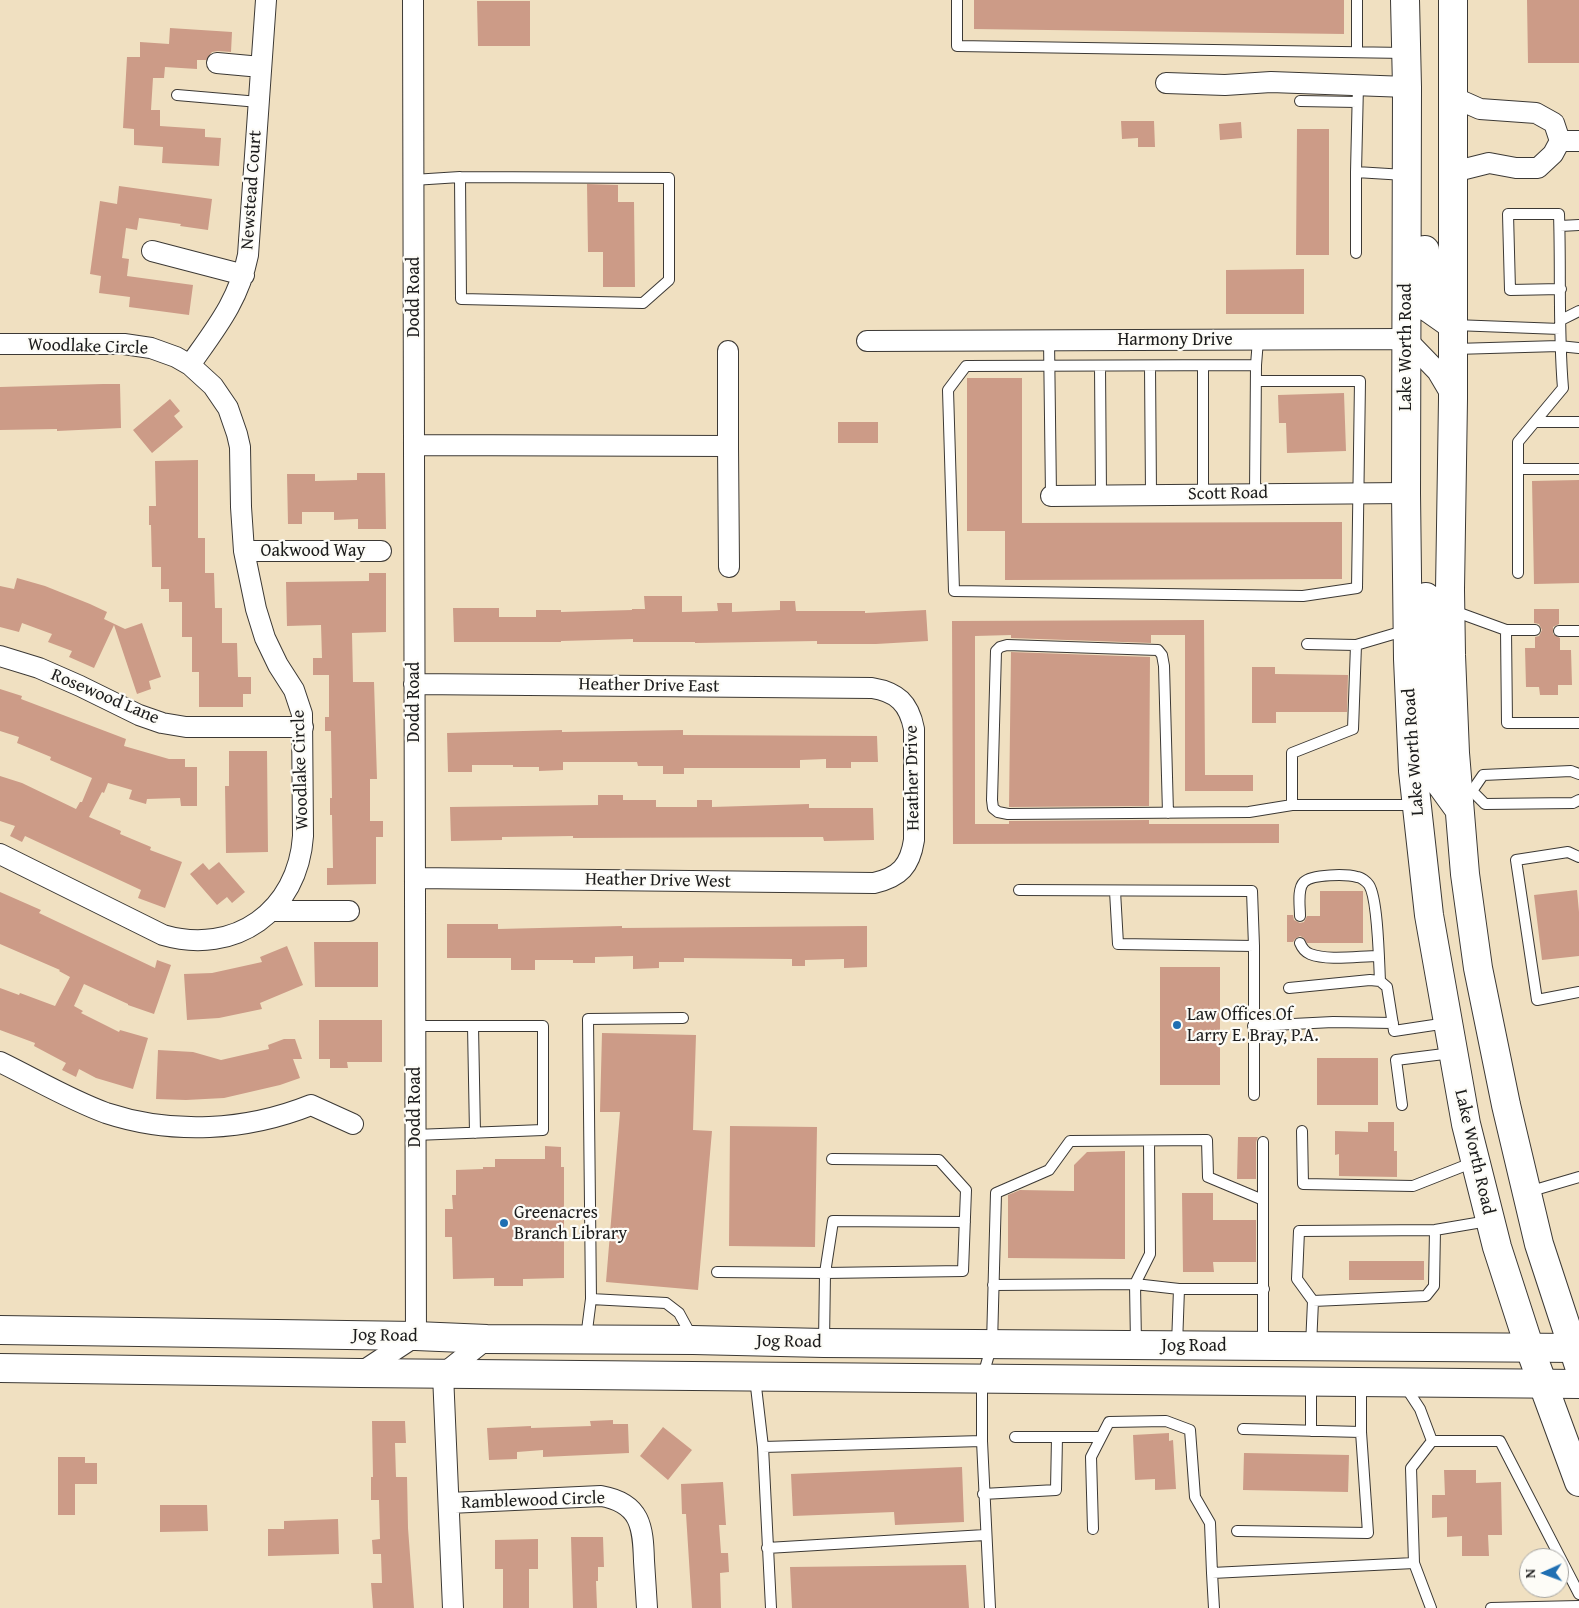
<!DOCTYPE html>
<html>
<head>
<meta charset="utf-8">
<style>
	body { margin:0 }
	#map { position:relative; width:1579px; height:1608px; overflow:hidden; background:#f0e0c1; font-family:"Gentium Book Plus",serif }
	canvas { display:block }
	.north { position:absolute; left:1519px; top:1548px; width:50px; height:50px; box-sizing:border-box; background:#fdfcf7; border:1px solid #a3a29f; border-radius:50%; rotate:268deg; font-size:14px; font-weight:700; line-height:20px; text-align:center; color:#1c1c1c }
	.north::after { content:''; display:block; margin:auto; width:18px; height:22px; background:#1f6fb2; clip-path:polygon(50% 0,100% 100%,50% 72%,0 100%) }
</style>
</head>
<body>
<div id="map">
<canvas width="1579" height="1608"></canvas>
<div class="north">N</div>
</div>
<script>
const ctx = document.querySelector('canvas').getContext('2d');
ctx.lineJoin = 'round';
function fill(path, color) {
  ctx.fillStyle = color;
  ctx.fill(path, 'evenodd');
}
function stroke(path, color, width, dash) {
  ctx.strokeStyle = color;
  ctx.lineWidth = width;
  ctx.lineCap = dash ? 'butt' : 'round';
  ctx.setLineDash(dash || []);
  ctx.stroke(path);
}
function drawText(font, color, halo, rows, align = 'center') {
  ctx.font = font + ' "Gentium Book Plus",serif';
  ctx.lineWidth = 4.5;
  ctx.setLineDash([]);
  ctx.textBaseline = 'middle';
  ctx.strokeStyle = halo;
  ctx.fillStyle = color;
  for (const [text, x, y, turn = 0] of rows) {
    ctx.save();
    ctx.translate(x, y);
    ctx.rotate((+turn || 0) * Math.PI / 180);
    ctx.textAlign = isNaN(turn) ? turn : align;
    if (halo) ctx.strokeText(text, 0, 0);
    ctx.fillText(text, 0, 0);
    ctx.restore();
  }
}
const building = new Path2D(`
	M974,0H1344V34L974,29Z
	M1527,0H1579V63H1528Z
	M477,1H530V46H478Z
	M170,28L232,32L231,52L218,51L212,52L206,60H197V69L165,67L164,78H153L151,110H160V126L205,129V137L221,138L219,166L162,163L163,147L134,145V129L123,128L127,57H140V42L169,44Z
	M1121,121H1154L1155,147H1138V138L1122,139Z
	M1241,122L1242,138L1220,140L1219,124Z
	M1297,129H1329V255H1296Z
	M587,184L618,185V202H634L635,287H603V252H588Z
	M119,186L212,199L208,230L180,226L181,224L139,218L137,230L126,228L122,258L129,259L127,276L193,285L189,315L129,307L130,297L99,293L101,276L90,274L100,201L117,204Z
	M1304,269V314H1226V270Z
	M967,378H1022V523L1342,522V579L1005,580V531H967Z
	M103,384H120L121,428L57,431V429L0,430V387Z
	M1344,393L1346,451L1287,453L1286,423H1279L1278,395Z
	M170,399L180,411L174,416L183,427L152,453L133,430Z
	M838,422H878V443H838Z
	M198,460V538H205V573H214L215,608H222V643H237L238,677H251V694H243V707H199V672H192V637H182V602H169V589H161V567H152L151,525H149V506H156L155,461Z
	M357,473H385L386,529H358V519L334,520V512H302V524H288L287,474H315V481L357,480Z
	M1579,480V583L1534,584L1532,481Z
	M369,573H386V632L352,633L353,682H374L377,779H370V821H383V837H376V884L327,885V868H333L332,815H330V798H332L331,731H325V717H329V675H313V658H322L321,625L287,626L286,582L369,581Z
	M17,578L45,586L90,604L107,612L104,619L125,629L142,623L161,677L149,681L151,689L137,694L114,625L94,668L69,657L72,651L48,642L52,634L22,623L19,632L0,627V586L14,589Z
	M644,596H682V612L718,611L717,603H732V612L780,610V601H795L796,611H865V613L926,610L928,641L876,644H817V641L695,643V642H633V639L561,641V642H454L453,608H499V617H536V610H561V612L632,610V609H645Z
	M1534,609H1559V624L1553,627V634L1560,638V650H1571L1572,685H1558V695H1540L1539,687H1526L1525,648H1535V637L1539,636L1542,630L1539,624L1534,623Z
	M1204,620L1205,775H1253V791H1185V635H1151V643L1011,638V635L975,636V824H1009V821L1149,820V824H1279V843L953,844L952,621Z
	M1011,652L1150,657L1149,806L1009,807Z
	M1252,667H1275V674L1348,675L1347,712H1276V723H1252Z
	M0,689L22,696L21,699L126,739L124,746L169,759H185V767H197V806H181L180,798L147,799L146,804L129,799L132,790L108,783L104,793L102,792L89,817L121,831L120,834L151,847L150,850L182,862L165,908L138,898L141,890L25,836L22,842L10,836L15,826L0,821V776L22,783L76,809L80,802H82L92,778L50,760L51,757L17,743L19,737L0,731Z
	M562,730V732L683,730V735L877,736L878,762H851V768H826V759L800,760V768H684V774H663V766H638L637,762H563V770L539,771V767H513V765H472V772H448L447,733Z
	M229,751H267L268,852L226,853L225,786H229Z
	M598,795H623V800H656V807H697V800H712V807L809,804V808H873L874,840L824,841L823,837L573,838V836L502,837V840L451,841L450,807L598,805Z
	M219,862L245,892L232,903L227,897L217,905L190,874L203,863L209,870Z
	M1577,890L1579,912V956L1542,960L1534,895Z
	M1320,891H1363V943H1307L1304,938L1300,936L1295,939L1293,942H1287V915H1293L1294,920L1300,923L1304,922L1307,916H1320Z
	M0,892L41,910L39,913L155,968L157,960L171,965L154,1014L128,1005V1004L84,984L74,1006L83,1011L81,1013L119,1032L120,1030L148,1038L133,1089L96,1078L79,1069L76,1077L62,1070L66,1063L34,1046L35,1043L0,1030V988L19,995L20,993L55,1006L70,977L59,971L60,970L0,944Z
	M447,924H498V929L622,926V928L867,926V967L844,968V959L805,960V966H792V959L684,958V962H659V968L633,969V956L595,957V963H573V960H535V970H511V958H447Z
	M314,942H378V987H315Z
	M287,946L303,985L260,1003L262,1009L219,1018L187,1020L184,974L212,973L262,962L260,957Z
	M1160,967H1220V1085H1160Z
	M319,1020H382V1062H347L348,1068H330V1059H319Z
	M602,1033L696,1035L693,1130L712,1131L698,1290L606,1282L620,1112H600Z
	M284,1039H295L302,1059H293L300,1078L280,1085L224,1098L186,1100L156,1099L158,1050L193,1052L221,1060L269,1049L268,1045Z
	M1317,1058H1378V1105H1317Z
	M1368,1122H1394V1151H1397V1177L1339,1176V1154L1335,1155V1131L1368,1132Z
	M730,1126L817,1127L815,1247L729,1246Z
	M1238,1137H1258L1256,1142V1179H1237Z
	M545,1146L561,1147V1167H564V1278L523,1279V1286H494V1278L453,1279L452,1237H445V1209H453L452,1195H456V1170L483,1169V1167H495V1159H545Z
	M1125,1151V1259L1008,1258V1195L1020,1190L1074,1191V1165L1087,1152Z
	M1182,1193H1213V1220H1256V1262H1213L1214,1272H1183Z
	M1349,1261H1424V1280H1349Z
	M613,1420V1424H628L629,1453L543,1457V1450L517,1452V1459L489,1460L487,1428L531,1426V1428L591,1426L590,1421Z
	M372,1421H405L406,1443H395L396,1477H407L408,1528L414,1608H373L371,1583H382L381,1554H373L372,1540L380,1539L379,1500H371V1477H373Z
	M663,1427L692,1450L668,1480L640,1456Z
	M1169,1433V1441L1173,1440L1176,1489L1155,1490V1479L1135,1480L1133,1435Z
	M1244,1453L1349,1455L1348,1492L1243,1490Z
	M58,1457H85V1463H97V1484H75V1515H58Z
	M962,1467L964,1522L895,1525L894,1512L793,1516L791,1474Z
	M1444,1470H1476V1483L1501,1482L1502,1535H1488L1489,1556H1462V1536L1447,1537V1517L1432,1518V1495H1445Z
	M723,1482L726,1525H719L721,1553H728L729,1572L720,1573L721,1608H692L686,1514H682L681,1484Z
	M160,1505H207L208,1531L160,1532Z
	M338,1519L339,1554L268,1556V1529H284V1521Z
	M571,1537H603L604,1567H598V1581H596L597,1608H573Z
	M538,1539V1569H529V1608H503V1569H495V1540Z
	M966,1565L969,1608H792L790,1567Z`);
const lane = new Path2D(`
	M957,0V46L1405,53
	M1357,52V0
	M1358,85L1356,172L1405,175
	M177,95L259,102
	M1300,101L1357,102
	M1356,172V253
	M413,180L460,177L461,299L643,303L669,280V178L460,177
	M1560,226L1579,225
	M1561,320L1579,311
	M1454,325L1560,329
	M1049,340L1051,496
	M1455,349L1559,346L1579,348
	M1256,365L1258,340
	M1100,366L1101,495
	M1150,366L1151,495
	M1203,366V494
	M1535,422H1579
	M1518,469H1579
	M1255,493L1256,365L966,366L948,390L954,591L1303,596L1357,588L1360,381H1256
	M1518,573V442L1563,388C1558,330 1561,272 1559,214H1508L1510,290L1561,289
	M1451,610L1506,630H1535
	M1407,630L1356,645L1353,729L1292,753V805H1415
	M1506,630L1507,723H1579
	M1559,631H1579
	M1307,644L1356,645
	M1472,791L1485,804L1573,803L1579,800
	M1459,792L1472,791L1483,775L1571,771L1579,774
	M1168,813L1164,666L1162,655L1158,650L1007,645L1000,647L996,651L992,800L993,808L998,812L1008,814L1249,812L1292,805
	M1579,857L1568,852L1516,860L1537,1000L1579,992
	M1019,890L1252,891L1254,946V1095
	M1115,891L1118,944L1254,946
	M1300,916C1300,906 1297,889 1304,882C1312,874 1347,874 1357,877C1361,877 1367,882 1369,885C1378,899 1379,962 1380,981
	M1300,943C1302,948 1305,952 1310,954C1328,961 1359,956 1379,956
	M1289,988L1370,980L1380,981L1387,987L1394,1031L1447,1023
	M415,1026H543V1130L415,1135
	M473,1026L475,1133
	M1253,1026L1333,1022L1393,1023
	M1402,1105L1396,1060L1452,1053
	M1302,1131L1303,1184L1413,1186L1474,1162
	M1149,1141L1150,1254L1135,1284L1179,1289
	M1528,1192L1579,1177
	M1263,1200V1142
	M717,1272L825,1273L833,1221L965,1222
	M993,1285L1135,1284L1136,1344
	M591,1299L666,1303L679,1313L692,1337
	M1313,1301L1426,1296L1434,1286L1435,1230
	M586,1338L591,1299L588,1019L683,1018
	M824,1342L825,1273L963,1271L966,1190L939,1160L832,1159
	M1177,1345L1179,1289H1264
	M1311,1346L1313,1301L1297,1279L1299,1231L1435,1230L1488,1221
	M755,1378L763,1447
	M1311,1382V1431
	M1405,1386L1420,1409L1432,1441H1500L1579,1594
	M1243,1429L1361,1432
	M1015,1437H1101
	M982,1441V1379L992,1344L996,1193L1049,1170L1070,1141L1207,1140L1208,1177L1263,1200V1345
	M983,1494L1056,1490L1057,1437
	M1093,1529L1091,1457L1109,1422L1166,1421L1190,1430L1195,1497L1210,1523L1212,1573
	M1237,1531L1368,1533L1361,1432V1384
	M767,1548L985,1535
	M771,1608L763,1447L982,1441L990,1608
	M1214,1608L1212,1573L1414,1563
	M1431,1608L1414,1563L1411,1468L1432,1441
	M1491,1608L1579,1606`);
const street = new Path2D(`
	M217,63L261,67
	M1166,83L1225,85L1271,82L1407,87
	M1453,97L1480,109L1536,113L1554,123L1560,141L1553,154L1538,168H1516L1489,163L1453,172
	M1560,141H1579
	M152,251L244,275
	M867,341L1406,339L1437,371L1453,398
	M0,344H124L151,348L176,357L190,365L213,386L228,408L237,434L240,447L241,507L244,551L256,609L265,638L278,665L294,690L302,714L303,836C298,911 235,956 163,935L0,854
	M728,351V446
	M190,365C216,328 239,300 248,255L266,0
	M414,445L728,446L729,567
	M1051,496L1406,493
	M244,551H381
	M0,656L39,668L80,686L139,715L162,723L186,727H303
	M414,684L872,688C897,692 909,703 914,729V840C910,866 900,877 874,883L415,878
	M271,911H349
	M0,1062C35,1079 70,1100 106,1113C173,1135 246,1131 311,1105L353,1124
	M360,1373L416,1336L413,0
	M449,1503L601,1496C641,1503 643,1527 644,1561C645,1577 646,1592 647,1608
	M453,1608L443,1374L487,1339`);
const secondary = new Path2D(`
	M0,1330L416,1336L487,1339L693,1340L824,1343L1579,1348
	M0,1368L360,1373L1579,1384`);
const primary = new Path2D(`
	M1405,0L1407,87L1406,493L1408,659L1413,771L1429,915L1466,1124L1497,1247L1530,1349L1579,1482
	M1453,0V399L1450,590L1451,655L1455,753L1465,874L1478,968L1506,1105L1539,1244L1579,1366
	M1425,250L1426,306L1453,325
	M1426,597L1430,769L1459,809`);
const markers = [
	[1177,1025,5,"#1f6fb2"],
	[504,1223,5,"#1f6fb2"]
];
const streetNames = [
	["Newstead Court",252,190,-86],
	["Dodd Road",414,297,-90],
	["Harmony Drive",1175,340],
	["Woodlake Circle",88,347,2],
	["Lake Worth Road",1406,347,-90],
	["Scott Road",1228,494,-1],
	["Oakwood Way",313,551],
	["Heather Drive East",649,686,1],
	["Rosewood Lane",105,697,23],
	["Dodd Road",414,702,-90],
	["Lake Worth Road",1414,752,-94],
	["Woodlake Circle",301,770,-92],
	["Heather Drive",913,778,-91],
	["Heather Drive West",658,881,1],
	["Dodd Road",415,1107,-90],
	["Lake Worth Road",1474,1152,77],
	["Jog Road",385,1336,1],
	["Jog Road",789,1342,1],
	["Jog Road",1194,1346],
	["Ramblewood Circle",533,1501,-2]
];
const poiNames = [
	["Law Offices Of",1187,1015],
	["Larry E. Bray, P.A.",1187,1036],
	["Greenacres",514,1213],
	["Branch Library",514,1234]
];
fill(building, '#cc9b87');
stroke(lane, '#3c3935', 12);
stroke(street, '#3c3935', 22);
stroke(secondary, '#3c3935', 30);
stroke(primary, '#3c3935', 30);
stroke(lane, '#fff', 10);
stroke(street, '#fff', 20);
stroke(secondary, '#fff', 28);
stroke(primary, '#fff', 28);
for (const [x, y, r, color] of markers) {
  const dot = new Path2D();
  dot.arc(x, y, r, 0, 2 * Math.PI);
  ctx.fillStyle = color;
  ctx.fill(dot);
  stroke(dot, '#fdfcf7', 2);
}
drawText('18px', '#1c1c1c', '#fdfcf7', streetNames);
drawText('18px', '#1c1c1c', '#fdfcf7', poiNames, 'left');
</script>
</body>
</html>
